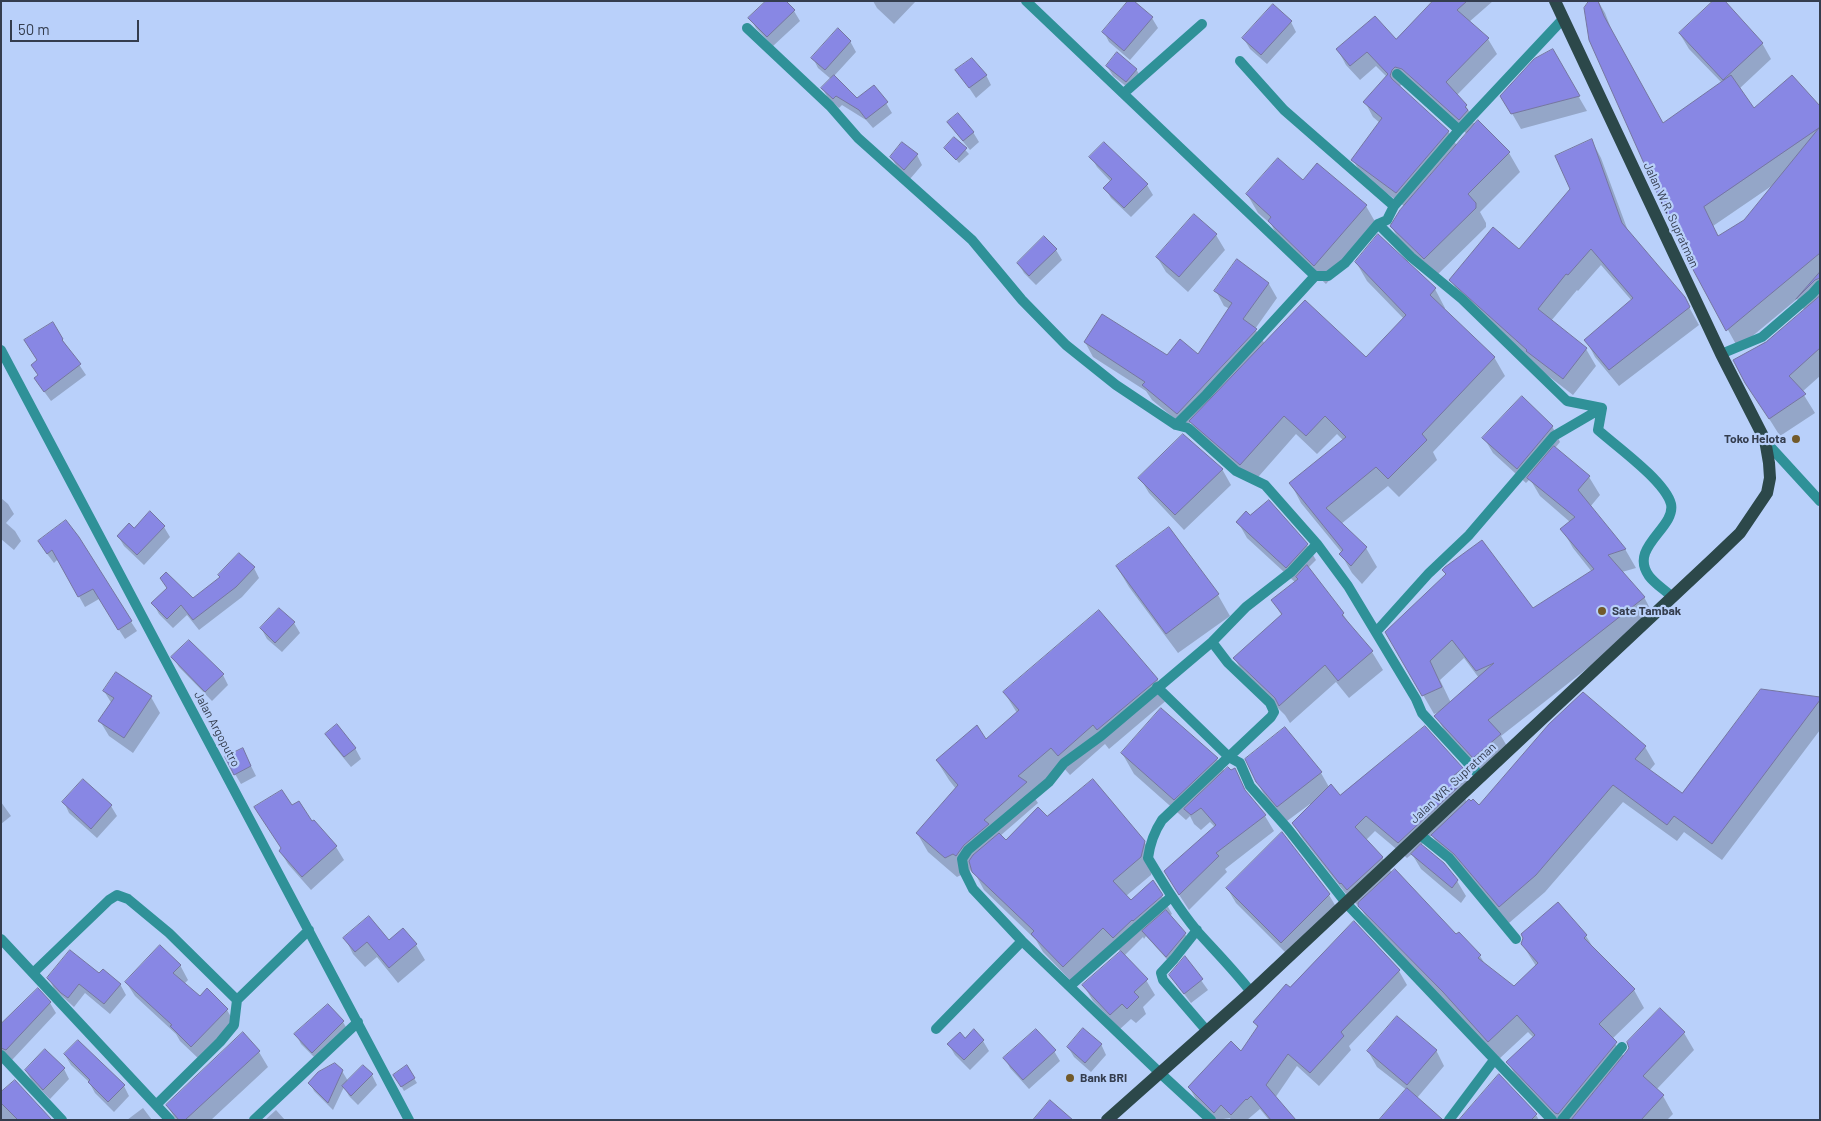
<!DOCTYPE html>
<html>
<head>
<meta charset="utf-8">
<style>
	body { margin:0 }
	#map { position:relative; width:1821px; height:1121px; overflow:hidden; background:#b9d0fa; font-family:Barlow,sans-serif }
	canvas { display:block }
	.frame { position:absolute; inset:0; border:2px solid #343d4e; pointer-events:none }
	.scale { position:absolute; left:10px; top:20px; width:129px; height:22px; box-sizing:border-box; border:2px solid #343d4e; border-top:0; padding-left:6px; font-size:15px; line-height:18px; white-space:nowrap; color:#343d4e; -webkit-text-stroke:4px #b9d0fa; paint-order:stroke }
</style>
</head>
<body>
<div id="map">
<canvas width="1821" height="1121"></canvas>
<div class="frame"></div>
<div class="scale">50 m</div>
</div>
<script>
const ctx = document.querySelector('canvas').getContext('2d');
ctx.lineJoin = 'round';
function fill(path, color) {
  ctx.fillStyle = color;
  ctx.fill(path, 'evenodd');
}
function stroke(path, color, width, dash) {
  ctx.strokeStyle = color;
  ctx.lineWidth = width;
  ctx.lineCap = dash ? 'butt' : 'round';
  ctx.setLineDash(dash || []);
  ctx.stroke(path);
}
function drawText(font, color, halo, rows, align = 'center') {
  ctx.font = font + ' Barlow,sans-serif';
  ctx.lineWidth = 4.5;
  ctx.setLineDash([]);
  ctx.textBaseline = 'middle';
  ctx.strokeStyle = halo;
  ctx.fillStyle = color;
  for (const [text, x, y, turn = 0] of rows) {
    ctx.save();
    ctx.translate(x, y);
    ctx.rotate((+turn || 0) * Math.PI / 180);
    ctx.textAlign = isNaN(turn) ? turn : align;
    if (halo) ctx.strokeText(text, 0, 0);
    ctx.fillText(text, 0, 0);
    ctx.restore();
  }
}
const shadow = new Path2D(`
	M784,1L794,11L800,21L773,46L756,28L750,18Z
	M873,1H916L894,24L877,8Z
	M1435,1H1493L1469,22L1488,39L1497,54L1457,95L1466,106L1475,121L1473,122L1475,125L1478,122L1509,153L1520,172L1480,212L1486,223V227L1435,277L1402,245L1391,226L1404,206L1362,175L1353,160L1380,123L1373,117L1365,102L1387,77L1376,66L1360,80L1346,65L1338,50L1396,41ZM1404,82L1411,84L1467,134L1457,146L1448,131L1399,87Z
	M1591,1H1598L1605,13L1614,36L1663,124L1722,83L1689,49L1680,34L1762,43L1771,59L1739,89L1754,110L1820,108V376L1802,392L1815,413L1780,436L1746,382L1767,343L1805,311L1797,299L1738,348L1684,250ZM1773,185L1745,221L1719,237L1713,226Z
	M1152,18L1158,28L1130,60L1109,42L1104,32Z
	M1291,22L1296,32L1267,64L1250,49L1244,39Z
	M850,41L856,52L834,76L857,100L874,87L886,103L892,113L873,128L866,120L842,105L839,108L828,98L822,88L831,79L818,68L813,58Z
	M1552,51L1587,111L1521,129L1502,96Z
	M1107,66L1136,69L1142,79L1132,91L1113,76Z
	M957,70L986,75L991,85L976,98Z
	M949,122L973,132L979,142L970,150L955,132Z
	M955,139L969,154L959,163L946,148Z
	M1592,141L1601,158L1628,231L1684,298L1699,325L1619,386L1595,357L1586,340L1632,301L1601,265L1578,291L1577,290L1551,321L1586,349L1596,366L1573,395L1538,368L1461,297L1451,280L1520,251L1571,189Z
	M917,155L922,165L910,179L897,167L891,157Z
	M1091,157L1147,185L1153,195L1131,217L1111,198L1105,188L1111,182L1097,167Z
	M1303,182L1366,206L1377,225L1326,284L1280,241L1271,224L1258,213L1247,194Z
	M1216,235L1225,250L1188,292L1166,272L1157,257Z
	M1044,238L1056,250L1062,260L1036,285L1024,273L1018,263Z
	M1356,262L1435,289L1445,308L1444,310L1494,357L1505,376L1433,452L1437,460L1399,497L1388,486L1341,524L1366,548L1377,567L1362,584L1352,573L1341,554L1342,553L1301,503L1291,484L1344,441L1337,434L1317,454L1296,434L1252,484L1202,440L1191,422L1186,428L1152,400L1146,391L1093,357L1085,342L1167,357L1198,355L1230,309L1224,306L1216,291L1269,284L1277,298L1255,329L1265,344L1366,359L1404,319L1367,281Z
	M62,339L86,375L51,401L35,379L39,376L38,361Z
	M1552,426L1560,442L1555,448L1589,477L1600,495L1590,507L1625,549L1636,568L1622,572L1644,597L1654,616L1501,736L1511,753L1485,776L1447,735L1436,716L1441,711L1434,714L1387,632L1532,610L1592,572L1573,548L1562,529L1570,522L1540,496L1530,479L1526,483L1493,453L1484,438ZM1464,658L1479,678L1451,703L1440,680Z
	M1222,469L1231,485L1184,530L1149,493L1140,478Z
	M1,498L8,504L14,514L6,523L15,531L21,541L14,550L1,539Z
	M1250,517L1307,545L1316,560L1308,568L1343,614L1350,625L1372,652L1383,670L1349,698L1336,682L1290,723L1285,715L1245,676L1234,658L1282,616L1273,601L1296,583L1247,538L1238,522Z
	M66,522L137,631L125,639L99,599L85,607L58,559L54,563L45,551Z
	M164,527L170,537L144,565L124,546L118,536L134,530Z
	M1169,529L1218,595L1230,616L1178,653L1129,587L1117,567Z
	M254,568L259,578L242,597L199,630L187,615L173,628L159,614L153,603L192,600Z
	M279,609L294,623L300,633L282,652L267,639L261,628Z
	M173,657L223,675L228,685L212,701L179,667Z
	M117,673L151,697L160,713L133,753L109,736L100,721L112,704L104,691Z
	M1157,679L1168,699L1109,749L1105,744L1070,775L1063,767L1032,794L1038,803L1000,836L1006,842L1047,818L1144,841L1154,860L1151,875L1126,896L1131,902L1162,896L1172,914L1169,916L1185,934L1190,944L1173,966L1146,936L1144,939L1143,937L1124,956L1146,980L1155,995L1143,1007L1146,1014L1136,1023L1131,1019L1120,1029L1093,1001L1084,986L1121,952L1114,945L1074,984L1043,952L1036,940L984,890L972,868L968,875L965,873L957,877L928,852L917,833L956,789L949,780L937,761L986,741L1017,713L1004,692Z
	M1583,694L1645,747L1655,764L1649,771L1683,795L1820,699V730L1722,860L1684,832L1677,841L1623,802L1545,892L1509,923L1442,852L1432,835L1420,846L1443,864L1457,881L1466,896L1461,903L1421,869L1412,854L1407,858L1375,831L1366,840L1382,857L1392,873L1456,936L1459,933L1480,956L1485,964L1514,987L1536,966L1522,944L1586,936L1594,949L1634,990L1644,1008L1612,1039L1624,1057L1684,1033L1694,1050L1656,1090L1663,1096L1673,1114L1667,1120H1556L1518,1080L1508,1062L1534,1038L1528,1032L1499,1059L1370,923L1358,904L1357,905L1351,898L1350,899L1302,838L1293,823L1311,805L1310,804L1287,821L1266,798L1257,782L1285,729L1321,773L1329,787L1340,797L1462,768L1471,784L1461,792L1467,802L1479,807Z
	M327,734L355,748L361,759L351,767L332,744Z
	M1122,753L1217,759L1225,772L1265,816L1274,831L1225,869L1227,872L1189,910L1174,887L1215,827L1210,822L1201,830L1194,824L1190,816L1186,820L1134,774Z
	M248,760L256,776L241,784L235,774Z
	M83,781L111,806L117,816L97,838L69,813L64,802Z
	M1,802L11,816L1,824Z
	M292,807L312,823L314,821L336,847L344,860L311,890L288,864L280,851Z
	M1282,834L1329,895L1338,910L1291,958L1236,903L1227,888Z
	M403,930L416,945L425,960L398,983L377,957L365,967L353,954L345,938L389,942Z
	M1185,958L1208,990L1191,1003L1170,975Z
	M180,965L188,980L184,984L200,998L207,990L227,1010L235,1024L200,1060L180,1041L176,1034L135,996L126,982Z
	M1399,971L1407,985L1349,1046L1351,1050L1319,1086L1297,1066L1275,1098L1294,1120H1269L1260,1109L1247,1120H1231L1230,1118L1216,1120L1197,1101L1189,1087L1241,1053L1258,1028L1254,1022L1290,989Z
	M99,975L120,984L126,995L110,1014L85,993L74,1007L54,989L49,978Z
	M50,1003L56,1013L12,1060L1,1061V1027Z
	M328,1006L343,1022L349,1032L319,1062L301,1044L296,1034Z
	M243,1034L259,1052L268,1067L211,1120H176L167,1105Z
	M983,1041L989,1051L970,1070L955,1055L949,1045Z
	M1101,1044L1106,1055L1091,1072L1074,1057L1068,1047Z
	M1436,1050L1444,1066L1417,1098L1377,1067L1368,1051Z
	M1054,1051L1060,1061L1029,1089L1010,1068L1005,1058Z
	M65,1055L124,1086L129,1096L114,1112L95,1093L89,1082L71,1065Z
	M407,1067L417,1083L404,1091L395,1075Z
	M64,1069L69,1079L50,1099L32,1081L26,1071Z
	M342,1071L348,1081L372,1075L377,1085L358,1105L349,1096L344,1087L333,1110L314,1091L310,1083Z
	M1,1094L50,1120H1Z
	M143,1108L152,1120H127Z
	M276,1110L285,1120H265Z
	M1536,1115L1539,1120H1461Z`);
const building = new Path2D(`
	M766,1H786L795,10L767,37L748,18Z
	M1128,1H1134L1153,17L1124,51L1102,32Z
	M1433,1H1467L1457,10L1489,38L1446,82L1467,105L1465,107L1468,110L1459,120L1402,69L1395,67L1392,70L1390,76L1392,79L1449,131L1396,193L1351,160L1382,118L1363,102L1388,74L1367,52L1350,66L1336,49L1375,16L1396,39Z
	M1589,1H1598L1604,16L1663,123L1731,75L1754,108L1792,75L1820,106V253L1726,331L1683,251L1589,40L1584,8ZM1819,128L1744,220L1718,236L1704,207Z
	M1713,1H1725L1763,43L1723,80L1679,33Z
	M1273,4L1292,21L1261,55L1242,38Z
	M838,28L851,41L825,70L811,58Z
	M1553,49L1580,96L1511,114L1500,96L1534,59Z
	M1117,52L1137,69L1126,82L1106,66Z
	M972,58L987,75L969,88L955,70Z
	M834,75L857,98L874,85L888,102L866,119L859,110L836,96L833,99L821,88Z
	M958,113L974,132L963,141L947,122Z
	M1478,120L1510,152L1468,194L1476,203V208L1424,259L1390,226L1400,210Z
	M954,137L967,148L956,160L944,148Z
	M1592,139L1622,223L1685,297L1690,307L1609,370L1584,340L1633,298L1591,249L1568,275L1566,274L1538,309L1587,348L1563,379L1526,351L1527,350L1449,280L1493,227L1519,249L1570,189L1555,156Z
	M902,142L918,154L904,170L890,157Z
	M1104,142L1148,184L1124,208L1103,188L1112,179L1089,157Z
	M1278,158L1303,180L1317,163L1367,205L1314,266L1268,221L1271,217L1246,194Z
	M1194,214L1217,234L1179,277L1156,257Z
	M1378,234L1436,288L1430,295L1495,357L1422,434L1427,440L1388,479L1376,467L1326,508L1367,547L1351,566L1339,554L1343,550L1289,483L1346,437L1325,416L1306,436L1284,416L1240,465L1189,421L1305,300L1366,357L1406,315L1355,262Z
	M1044,236L1057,249L1029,276L1017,263Z
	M1237,259L1269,283L1243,319L1257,329L1177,414L1142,385L1145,382L1084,342L1102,314L1167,355L1180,339L1198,354L1232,303L1214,291Z
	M1820,272V278L1815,280L1796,299Z
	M1820,296V348L1789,376L1806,394L1769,419L1745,383L1733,360L1766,342Z
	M53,322L63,339L62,340L81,364L44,392L34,378L38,375L31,365L37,360L24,340Z
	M1522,396L1553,426L1517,469L1482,438Z
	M1183,434L1223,469L1175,515L1138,478Z
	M1554,446L1590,476L1578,490L1626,549L1608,555L1645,597L1488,720L1501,734L1473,758L1434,716L1494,663L1476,671L1452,640L1430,661L1442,687L1422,696L1385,632L1446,574L1442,570L1445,567L1482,540L1533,608L1594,569L1560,529L1575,517L1527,478Z
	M1269,500L1308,544L1286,568L1236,522L1246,511L1250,515Z
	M150,511L165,526L137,555L117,536L129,523L134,528Z
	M66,520L79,537L132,621L118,630L93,589L78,597L52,550L47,554L38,541Z
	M1169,527L1219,594L1166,634L1116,566Z
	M239,553L255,567L236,587L193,620L181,605L167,619L151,603L167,588L160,578L166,572L193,598L220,577L218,575Z
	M1307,565L1344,613L1342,615L1373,651L1338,681L1325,665L1279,706L1275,698L1233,658L1282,614L1271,600L1298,579L1296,577Z
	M279,608L295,622L275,643L260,628Z
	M1099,610L1158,679L1097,730L1093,725L1058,756L1051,748L1018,776L1027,782L984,820L989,824L964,845L956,856L953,854L945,858L916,833L958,785L936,760L977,725L986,739L1019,710L1003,692Z
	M189,640L224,674L205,692L171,657Z
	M116,672L152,696L124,738L98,721L114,698L103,691Z
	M1761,689L1820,697V700L1712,844L1674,816L1667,825L1613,785L1536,875L1499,907L1454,854L1431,835L1469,799L1471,801L1473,799L1479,805L1549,724L1583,692L1646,746L1635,759L1682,793Z
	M1161,708L1218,758L1174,800L1121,753Z
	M337,724L356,748L344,757L325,734Z
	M1425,726L1463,768L1452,777L1459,786L1398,843L1366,816L1355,827L1383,857L1347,890L1341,883L1340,884L1292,823L1331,784L1340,795Z
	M1285,727L1322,772L1277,807L1256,782L1245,759Z
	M243,748L251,766L234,775L225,757Z
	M1228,767L1231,770L1235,768L1245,790L1266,815L1216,853L1219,856L1179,895L1164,871L1216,825L1201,808L1191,815L1184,809Z
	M83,779L112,805L91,829L62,802Z
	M1093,779L1145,841L1141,857L1113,881L1131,900L1153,880L1163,895L1133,921L1132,920L1113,938L1103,928L1063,967L1031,934L1034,931L972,872L969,861L973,855L999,833L1006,840L1038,807L1047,816Z
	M282,790L292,805L299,801L312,821L314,820L337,846L302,877L279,851L281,848L254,807Z
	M1282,832L1330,894L1281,943L1226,888Z
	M1421,844L1444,863L1458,880L1452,888L1411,854Z
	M1395,869L1456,934L1459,932L1481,955L1478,958L1514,986L1538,963L1521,944L1523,938L1521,934L1558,902L1587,935L1584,938L1635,989L1599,1024L1617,1042L1558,1114L1555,1113L1506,1062L1535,1035L1517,1015L1488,1042L1443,992L1358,906V903Z
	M1166,910L1186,933L1166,957L1142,931Z
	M369,916L389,940L403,928L417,944L389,968L367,942L355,952L343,938Z
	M1354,921L1400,970L1341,1032L1344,1036L1310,1073L1288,1054L1266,1085L1296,1120H1271L1251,1096L1247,1100L1246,1099L1231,1115L1221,1105L1214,1113L1188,1087L1231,1041L1241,1051L1258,1026L1253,1022L1286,984L1290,987Z
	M160,945L181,965L173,973L200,996L207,988L228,1009L191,1047L170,1026L172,1025L125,982Z
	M70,950L99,973L103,969L121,984L104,1004L79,984L68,998L61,993L47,978Z
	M1121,951L1148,979L1134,992L1139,997L1127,1009L1122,1004L1110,1015L1082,985Z
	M1185,956L1203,979L1184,994L1169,975Z
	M38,988L51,1002L6,1050L1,1048V1024Z
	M328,1004L344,1021L312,1053L294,1034Z
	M1660,1008L1685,1032L1643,1076L1664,1095L1641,1120H1571L1627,1051L1629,1048L1627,1042Z
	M1397,1016L1437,1050L1407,1085L1367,1051Z
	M1083,1028L1102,1044L1085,1063L1067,1047Z
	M974,1029L984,1040L964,1060L947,1044L960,1032L965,1038Z
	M1036,1029L1056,1050L1023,1080L1003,1058Z
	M243,1032L260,1051L185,1120H179L166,1105Z
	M78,1040L125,1085L108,1102L88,1082L90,1080L64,1054Z
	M45,1049L65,1068L43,1090L25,1070Z
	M335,1063L343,1070L328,1103L308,1083L318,1072Z
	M363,1065L373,1074L351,1096L342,1086Z
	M407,1065L415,1078L401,1087L393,1075Z
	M1499,1074L1537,1114L1531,1120H1459Z
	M15,1080L52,1120H18L1,1103V1092Z
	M1407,1088L1442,1119V1120H1379Z
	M1050,1100L1073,1120H1033Z`);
const minor = new Path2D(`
	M1026,1L1315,276H1328L1345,263L1378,224L1387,220L1394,206L1459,130L1563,19
	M747,28L830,106L858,138L972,240L1022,300L1066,345L1116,385L1176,425L1188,428L1236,471L1265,485L1317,544L1348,586L1416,699L1422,713L1480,776
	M1240,61L1284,110L1394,206
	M1397,74L1459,130
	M1124,93L1202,24
	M1378,224L1411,257L1462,299L1567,401L1602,408L1598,430C1616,446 1665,481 1671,504C1676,528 1628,547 1649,576C1655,584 1665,590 1672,597
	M1,350L409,1120
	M1176,425L1206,395L1315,276
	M1765,441L1820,501
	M1376,632L1429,573L1469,535L1554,436L1602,408
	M1212,642L1228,663L1270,703L1274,712L1271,717L1162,820C1154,832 1150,843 1148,858C1163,883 1178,908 1197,931C1215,951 1234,970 1251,992
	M1157,687L1229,757L1240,763L1250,786L1288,829L1346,903L1552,1120
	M1419,834L1449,858L1516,939
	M1197,930L1174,959L1161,973L1163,980L1207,1031
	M1,939L170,1120
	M33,973L109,900L117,895L128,899L169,933L237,1000
	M1070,986L1171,897
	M936,1029L1022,941
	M1,1055L62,1120
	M156,1105L220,1042L234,1025L237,1000L309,930
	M254,1120L358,1022
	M1211,1120L1160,1073L1022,941L973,889L964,871L962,859L968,850L1049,782L1064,763L1101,736L1212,642L1246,607L1291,572L1317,544
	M1449,1120L1494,1060
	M1562,1120L1622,1047`);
const tertiary = new Path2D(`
	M1721,354L1762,337L1812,294L1820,285`);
const primary = new Path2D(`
	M1107,1120L1251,992L1714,558L1740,533L1767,493L1770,478L1769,463L1765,440L1721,354L1555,1`);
const markers = [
	[1796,439,5,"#725a2a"],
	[1602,611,5,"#725a2a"],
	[1070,1078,5,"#725a2a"]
];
const streetNames = [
	["Jalan W.R. Supratman",1671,215,65],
	["Jalan Argoputro",217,729,62],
	["Jalan WR. Supratman",1453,783,-43]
];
const poiNames = [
	["Toko Helota",1786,439,"right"],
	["Sate Tambak",1612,611],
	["Bank BRI",1080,1078]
];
fill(shadow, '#0003');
fill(building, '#8887e4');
stroke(building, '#7576a0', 1);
stroke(minor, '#2f9198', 10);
stroke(tertiary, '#2f9198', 10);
stroke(primary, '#2c484a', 12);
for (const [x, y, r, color] of markers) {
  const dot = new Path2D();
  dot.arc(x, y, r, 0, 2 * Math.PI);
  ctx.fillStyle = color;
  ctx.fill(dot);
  stroke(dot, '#b9d0fa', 2);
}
drawText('12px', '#343d4e', '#b9d0fa', streetNames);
drawText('bold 12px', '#343d4e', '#b9d0fa', poiNames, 'left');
</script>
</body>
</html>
